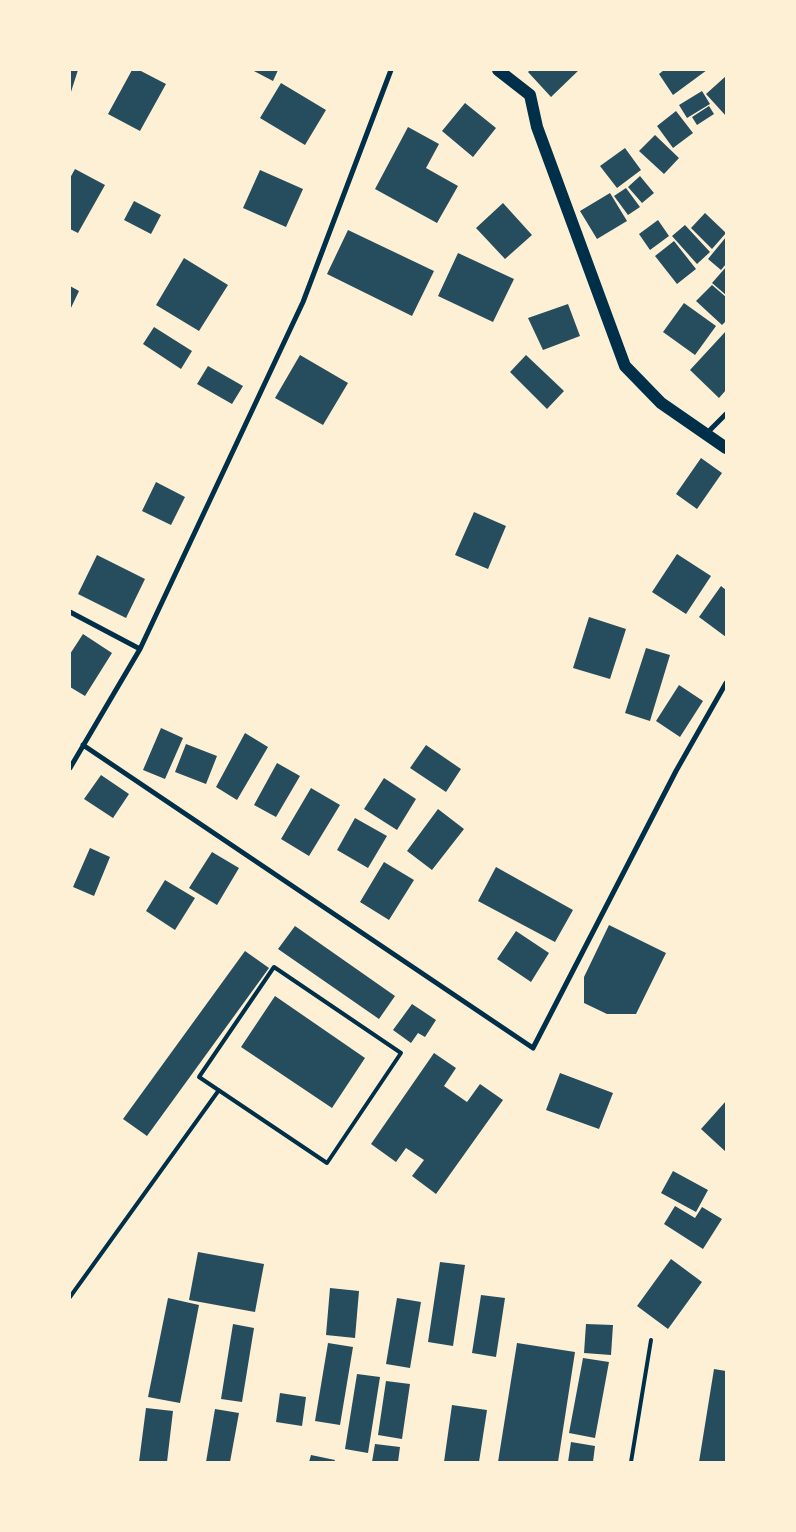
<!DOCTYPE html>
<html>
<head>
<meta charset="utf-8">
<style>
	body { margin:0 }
	#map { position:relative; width:796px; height:1532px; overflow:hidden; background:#fdf0d5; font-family:"Titillium Web",sans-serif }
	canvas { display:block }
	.frame { position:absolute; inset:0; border:71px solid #fdf0d5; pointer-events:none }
</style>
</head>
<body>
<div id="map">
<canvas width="796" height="1532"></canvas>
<div class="frame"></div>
</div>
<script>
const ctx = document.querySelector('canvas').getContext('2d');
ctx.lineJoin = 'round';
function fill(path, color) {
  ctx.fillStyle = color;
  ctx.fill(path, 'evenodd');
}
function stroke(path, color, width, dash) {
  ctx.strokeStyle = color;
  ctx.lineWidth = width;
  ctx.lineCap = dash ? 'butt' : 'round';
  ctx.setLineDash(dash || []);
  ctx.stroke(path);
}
const building = new Path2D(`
	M70,70H78L70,95Z
	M132,70H139L166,84L140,131L108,114Z
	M252,70H278L273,81Z
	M530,70H579L551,97L528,72Z
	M664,70H707L673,95L659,74Z
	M726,76V116L706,94Z
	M281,83L326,110L305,145L260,118Z
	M702,91L710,104L687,118L679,105Z
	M465,103L496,128L473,157L442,131Z
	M709,106L714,114L697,125L692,117Z
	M676,111L693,133L673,148L657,126Z
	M408,127L439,144L426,168L458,186L437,223L375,189Z
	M655,135L679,158L664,174L639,151Z
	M625,148L641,170L617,188L600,166Z
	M75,169L105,185L78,233L70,229V178Z
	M260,170L303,189L286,227L243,208Z
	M640,176L654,193L642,203L628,187Z
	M626,188L640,207L628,215L614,196Z
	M610,193L627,221L597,239L580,211Z
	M134,201L161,215L151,234L124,220Z
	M503,203L532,235L505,259L476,228Z
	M705,213L726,233L712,249L691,228Z
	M658,220L669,236L650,250L639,234Z
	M685,225L710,252L697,264L672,236Z
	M348,230L434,271L412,316L327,274Z
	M726,237V264L721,270L708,259Z
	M674,241L696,269L677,284L655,256Z
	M458,253L514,279L493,322L438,296Z
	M184,258L228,285L199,331L156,305Z
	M726,267V295L712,283Z
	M712,285L726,297V321L722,325L696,301Z
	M70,286L79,291L70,310Z
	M684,303L716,326L695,355L663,332Z
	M568,304L580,336L543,350L528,318Z
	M154,327L192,351L181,369L143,344Z
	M726,331V390L719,398L690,370Z
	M300,355L348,383L323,425L275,398Z
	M526,355L564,391L547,409L510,372Z
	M208,366L243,386L232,404L197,384Z
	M701,458L722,473L697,509L676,494Z
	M156,482L185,497L171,525L142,511Z
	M474,512L506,526L488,569L455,555Z
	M677,554L711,576L686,614L652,592Z
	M97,555L145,579L126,618L78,594Z
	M721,586L726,590V637L699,617Z
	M589,617L626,629L610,679L573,668Z
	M83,634L112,653L85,696L70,687V654Z
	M646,648L670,655L650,721L625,713Z
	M679,685L703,701L680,737L656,721Z
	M161,728L183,738L165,779L143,770Z
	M245,733L268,747L237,800L216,787Z
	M186,744L217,756L206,784L175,772Z
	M426,745L461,769L446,792L410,768Z
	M277,763L300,776L276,817L254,805Z
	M101,775L129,794L113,818L84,799Z
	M384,778L416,799L397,830L364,809Z
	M311,788L340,805L309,856L281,839Z
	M438,809L464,829L432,870L407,851Z
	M355,818L387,836L368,868L337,850Z
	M90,848L110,857L94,896L73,887Z
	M212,852L239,868L217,905L189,888Z
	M384,862L414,880L389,920L360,902Z
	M496,867L573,910L555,942L478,901Z
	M165,880L195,898L175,930L146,911Z
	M609,925L666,953L636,1014H607L584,1003V977Z
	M295,926L395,996L379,1019L278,949Z
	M516,931L549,953L531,982L497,959Z
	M245,951L269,968L147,1136L123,1119Z
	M275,996L365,1058L332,1108L241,1047Z
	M412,1004L436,1020L425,1037L418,1033L411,1043L393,1030Z
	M434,1053L456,1068L444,1086L467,1102L480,1084L503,1100L436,1194L412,1176L424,1160L406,1148L396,1162L371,1144Z
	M560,1073L613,1093L599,1129L546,1110Z
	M726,1101V1152L701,1129Z
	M673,1171L708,1190L696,1212L661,1193Z
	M675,1206L695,1218L702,1207L722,1219L703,1249L664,1224Z
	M198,1252L264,1264L255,1312L189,1300Z
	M671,1259L702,1282L668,1329L637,1306Z
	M440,1262L465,1265L453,1346L428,1342Z
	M330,1288L359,1291L355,1338L326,1335Z
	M481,1295L505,1298L496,1357L472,1353Z
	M168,1298L199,1305L180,1403L148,1397Z
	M397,1298L421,1302L410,1368L386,1364Z
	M233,1324L254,1328L242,1402L221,1399Z
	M586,1324L613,1325L611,1355L584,1353Z
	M328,1343L353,1347L340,1425L315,1421Z
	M517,1343L575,1352L558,1462H498Z
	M583,1358L609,1362L595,1438L569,1433Z
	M714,1369L726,1371V1462H699Z
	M357,1374L380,1377L368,1453L345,1449Z
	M386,1381L410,1384L402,1439L378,1435Z
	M280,1393L306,1397L302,1426L276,1422Z
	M452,1405L487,1410L479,1462H444Z
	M146,1408L173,1411L167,1462H139Z
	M215,1409L239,1413L230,1462H206Z
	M571,1442L595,1446L593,1462H568Z
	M375,1444L400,1447L398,1462H372Z
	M311,1455L335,1460L334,1462H309Z`);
const service = new Path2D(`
	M274,967L401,1053L327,1163L199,1077Z
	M70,1297L219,1090
	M631,1462L651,1340`);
const minor = new Path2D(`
	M706,434L726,414
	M70,612L140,649
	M83,745L533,1048L676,771L726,683
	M70,768L140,649L303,302L391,70`);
const primary = new Path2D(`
	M498,70L530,95L537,127L625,366L661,403L726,448`);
fill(building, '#264d5e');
stroke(service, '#003049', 4);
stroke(minor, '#003049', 5);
stroke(primary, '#003049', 12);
</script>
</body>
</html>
